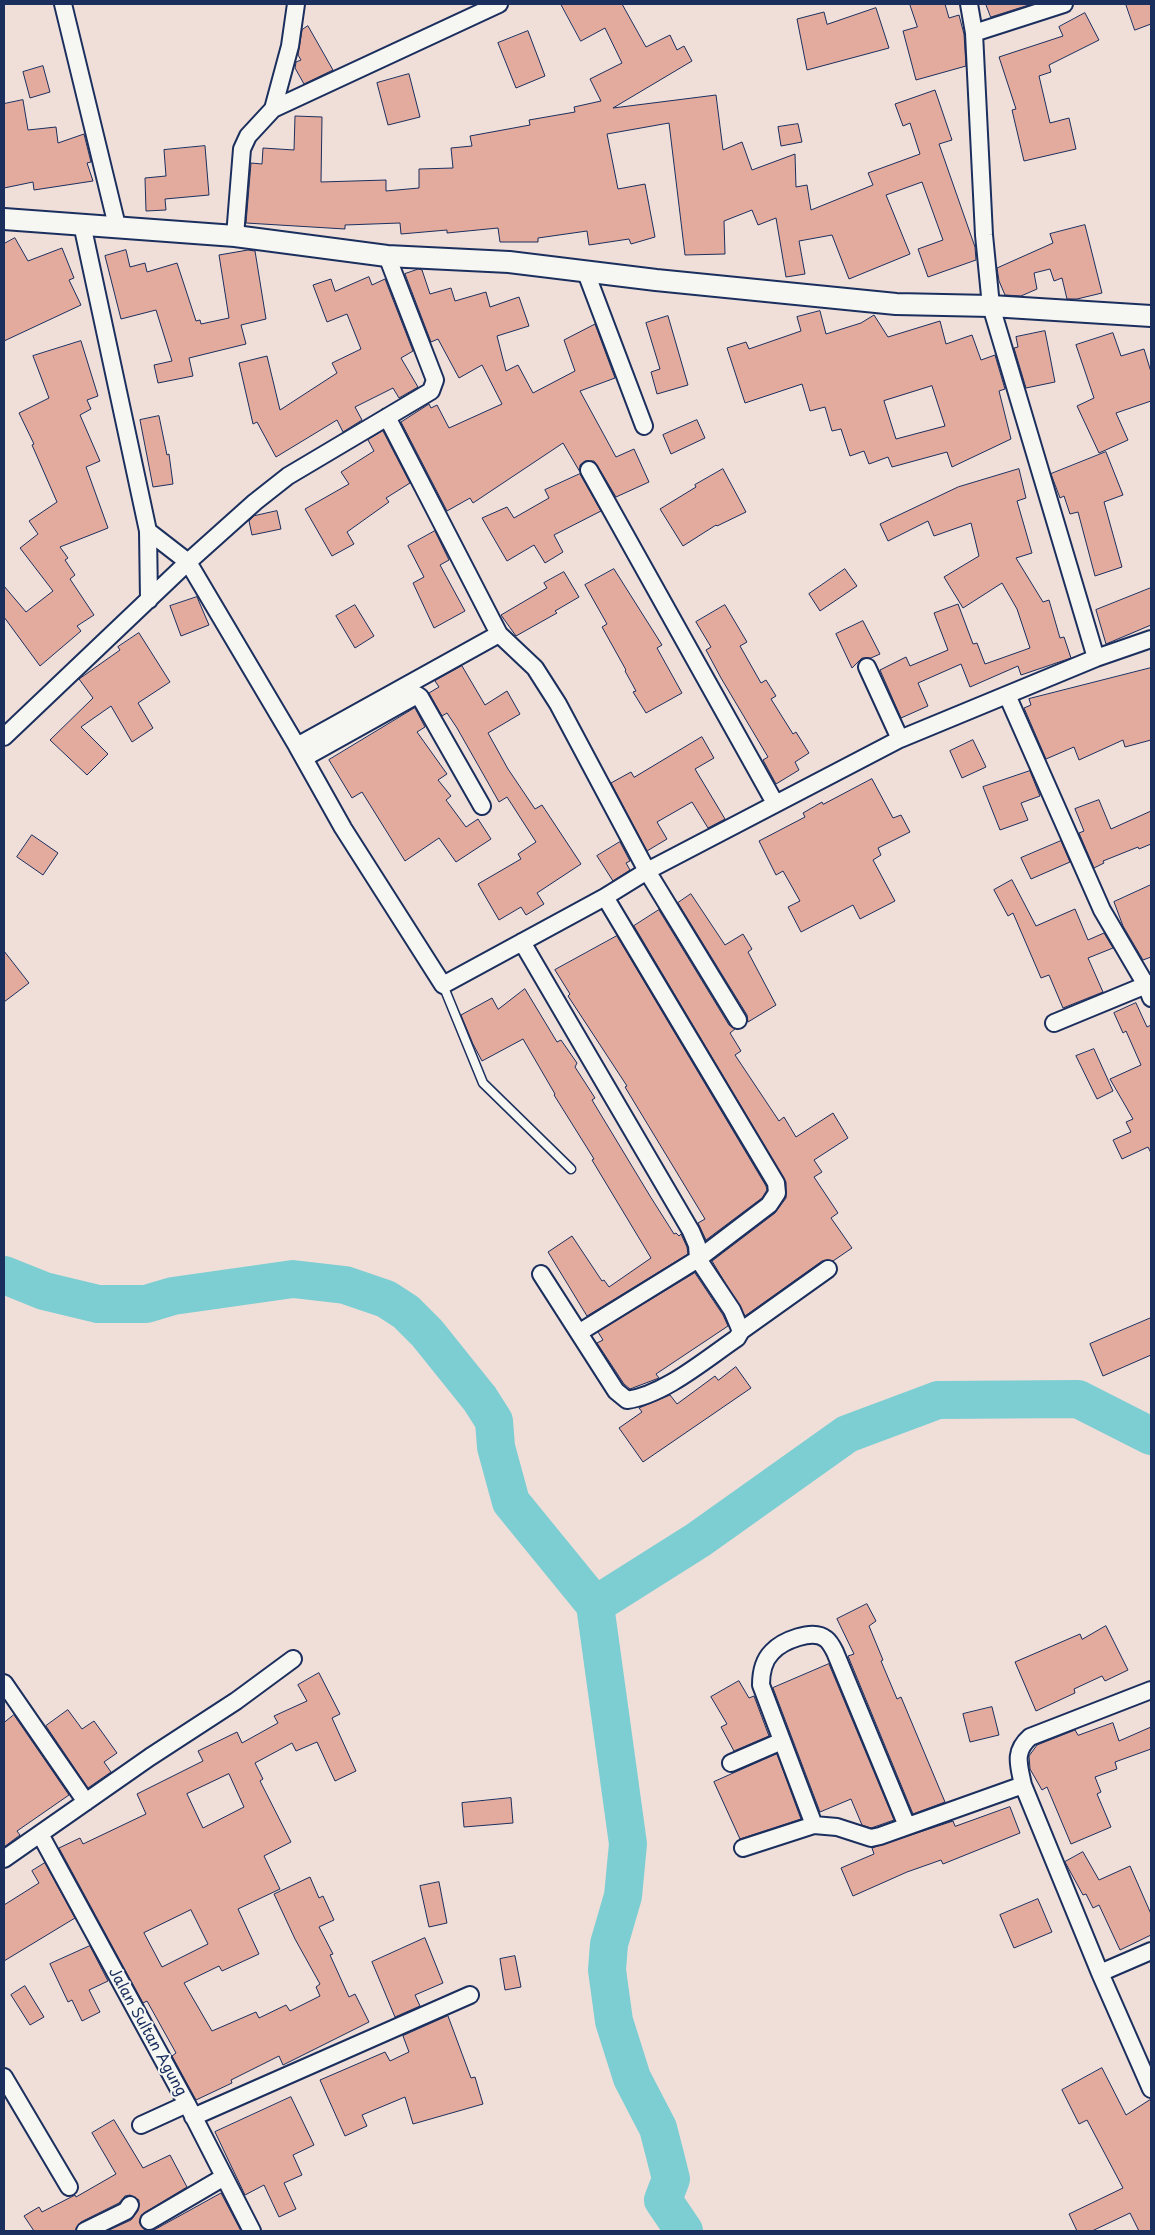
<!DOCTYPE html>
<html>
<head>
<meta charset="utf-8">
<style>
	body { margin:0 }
	#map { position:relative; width:1155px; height:2235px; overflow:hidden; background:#f0dfd9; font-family:"Playpen Sans",sans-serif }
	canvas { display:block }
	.frame { position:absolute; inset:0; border:5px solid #1b2f5e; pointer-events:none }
</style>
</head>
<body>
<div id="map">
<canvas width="1155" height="2235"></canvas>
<div class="frame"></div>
</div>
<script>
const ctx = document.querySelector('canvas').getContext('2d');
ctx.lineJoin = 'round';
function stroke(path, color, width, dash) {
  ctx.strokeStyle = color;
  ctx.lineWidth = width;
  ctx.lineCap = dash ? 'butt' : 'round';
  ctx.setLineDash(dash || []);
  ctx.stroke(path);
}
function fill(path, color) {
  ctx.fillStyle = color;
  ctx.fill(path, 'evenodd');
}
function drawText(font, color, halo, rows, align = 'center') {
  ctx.font = font + ' "Playpen Sans",sans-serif';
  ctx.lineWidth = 4;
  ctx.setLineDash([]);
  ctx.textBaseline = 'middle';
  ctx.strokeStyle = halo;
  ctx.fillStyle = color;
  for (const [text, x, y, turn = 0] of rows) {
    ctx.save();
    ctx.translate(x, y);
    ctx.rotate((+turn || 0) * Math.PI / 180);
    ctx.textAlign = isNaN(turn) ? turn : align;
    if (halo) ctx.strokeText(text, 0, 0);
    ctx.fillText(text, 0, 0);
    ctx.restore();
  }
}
const river = new Path2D(`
	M4,1275L44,1291L98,1304H146L173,1296L293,1279L345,1285L386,1299L406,1312L427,1333L480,1399L494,1421L496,1447L511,1502L595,1605L628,1844L623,1896L609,1944L607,1970L614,2021L632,2078L658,2128L665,2155L671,2179L663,2200L684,2231
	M595,1605L698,1540L847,1434L938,1400L1078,1399L1151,1436`);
const building = new Path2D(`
	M561,4H622L646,47L670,35L677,50L684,46L692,61L613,108L716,95L723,150L742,142L752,170L795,154L796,187L807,185L811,210L873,185L868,173L920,154L910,123L903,126L895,104L935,90L952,140L939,144L975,247L976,260L928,277L918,249L943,240L922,182L886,195L910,254L849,279L832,235L799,241L805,274L786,277L776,218L758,225L752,210L724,221L725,254L685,255L669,123L607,134L618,189L645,184L655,237L631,244L629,239L589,245L587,231L538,238V242H500L498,228L447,233V230L401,234L400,223L345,225V229L246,223L251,163L262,164L263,148L294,150L295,116L322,117L321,182L386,180V191L419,188V169L453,168L451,148L472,146L470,136L530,125L529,120L575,112L574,107L601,101L590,79L622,63L605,28L581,41Z
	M910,4H945L949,18L959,15L964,34L966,66L916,80L903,31L917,27Z
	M986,4H1032L991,17Z
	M1126,4H1151V24L1135,30Z
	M876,8L889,48L807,70L797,19L824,12L827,24Z
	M1085,13L1099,40L1049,65L1051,72L1039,76L1050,123L1069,118L1076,149L1024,161L1012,110L1016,109L999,57L1063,36L1059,27Z
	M308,26L333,70L304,84L295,68L296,62L301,60L298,55L302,30Z
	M528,31L545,76L516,88L498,43Z
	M43,66L50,92L30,98L23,72Z
	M409,74L420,117L388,125L377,83Z
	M23,100L28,130L56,127L58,143L84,134L91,162L87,163L93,181L34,190L33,182L4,188V104Z
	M798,124L802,142L781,146L778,127Z
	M205,146L209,195L165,199L166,210L146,211L145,178L166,176L164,150Z
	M1085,225L1102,293L1077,299H1067L1062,278L1054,281L1050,269L1034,273L1037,289L1021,296L1005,295L999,281L997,268L1053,243L1050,234Z
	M15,238L28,261L62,248L74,278L69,280L81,305L4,341V244Z
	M126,250L130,267L145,263L147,272L177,263L196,321L200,320L201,324L229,318L219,255L248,250L255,251L266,319L241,325L246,344L189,358L193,376L158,383L154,365L172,361L156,310L121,319L105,256Z
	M419,269L422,270L430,294L451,288L455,301L486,292L490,307L519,297L529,326L497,336L506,371L518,365L533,393L575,371L564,340L595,324L615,378L580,391L616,457L634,449L649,482L616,497L597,465L594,461H585L580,465V472L563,443L473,503L470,498L447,511L401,422L429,404L431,408L437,405L449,428L502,404L482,365L459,378L438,339L431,342L405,274Z
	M369,277L372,285L385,279L413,351L401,358L418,387L399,398L393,388L355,407L362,420L343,432L337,420L276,457L257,422L253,424L239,363L267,356L280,410L337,373L332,363L361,349L347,314L327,322L313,285L331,279L335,291Z
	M820,311L826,334L861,323L874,315L888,337L940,321L946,344L972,335L981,360L995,355L1005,389L999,391L1011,439L952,467L947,452L892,467L888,457L869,464L864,451L850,456L841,429L832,431L825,407L810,411L802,384L745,403L727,348L746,342L749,349L801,331L797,317ZM932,386L945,426L896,439L884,401Z
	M668,316L688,385L657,394L651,372L660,369L646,323Z
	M1045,331L1055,382L1026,388L1014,348L1018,347L1016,337Z
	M1113,333L1121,356L1144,349L1151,372V401L1116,413L1128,440L1099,453L1077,406L1094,398L1076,345Z
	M81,341L98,396L87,400L91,409L80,415L100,461L86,467L108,528L60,547L68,558L65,560L75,575L70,579L94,615L77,626L81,631L40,666L4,617V586L26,612L53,591L20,548L38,534L29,521L57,502L32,445L34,444L19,413L49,398L33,356Z
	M159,416L167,455L169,454L173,484L153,487L140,420Z
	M697,420L705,438L671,454L663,435Z
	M383,431L410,483L386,498L389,502L347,532L354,544L332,556L305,509L349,484L341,472L374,451L368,440Z
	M1106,452L1123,495L1104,502L1122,567L1095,576L1078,512L1070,514L1064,496L1060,498L1051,474Z
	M723,469L746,512L717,526L716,525L683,546L660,509L696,487L695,485Z
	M1019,469L1026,498L1017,501L1032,553L1016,558L1043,602L1049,600L1060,638L1064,637L1071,658L1021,675L1018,666L970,687L961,664L918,683L928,706L901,718L880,670L906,657L910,666L948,650L934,613L958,604L973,644L977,643L985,664L1030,648L1017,609L1002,583L963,608L944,577L979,556L971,523L934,536L928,521L888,541L880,524L958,487Z
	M580,474L601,511L554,535L563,552L545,563L534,545L507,561L482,518L507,507L514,518L549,498L545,490Z
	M277,511L281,529L252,535L249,521L254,516Z
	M435,531L449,560L440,565L465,611L434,628L413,583L424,577L408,546Z
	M614,569L662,645L657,648L682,693L646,713L633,692L636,691L625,671L626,670L602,627L607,624L585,585Z
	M845,569L857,586L820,611L809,594Z
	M564,572L579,597L555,611L557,613L516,636L501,615L547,588L544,583Z
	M1151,588V625L1106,644L1096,610Z
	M197,597L209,625L181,636L170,606Z
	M355,605L374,636L355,648L336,616Z
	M725,605L747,642L740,646L761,683L766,680L776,696L771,699L793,734L796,732L809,753L795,762L799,770L776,784L763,760L768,757L721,678L706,650L711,647L696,622Z
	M863,621L880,654L871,658H862L852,668L836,634Z
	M139,633L170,682L138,703L153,728L132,742L111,706L81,727L108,754L87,775L50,740L93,698L79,679L120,650L118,647Z
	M462,666L485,705L507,691L520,714L488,733L508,769L535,809L542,805L581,864L537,893L544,904L526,915L521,907L499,920L478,884L521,859L518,854L536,842L507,797L499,802L457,728L447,713L442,716L429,693L439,687L435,681Z
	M1151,668V740L1125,747L1123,740L1079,760L1074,747L1046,759L1024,708L1031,705L1029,699Z
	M415,708L425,727L417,732L447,774L438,780L451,796L446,800L466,827L478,819L491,839L456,862L439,838L405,861L362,792L352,798L329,760Z
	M702,737L714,758L695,769L725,819L708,828L692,802L657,822L667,839L647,851L611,783L631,772L634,777Z
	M973,740L986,767L962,778L950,751Z
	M1030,771L1040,796L1021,803L1028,820L1000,830L983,787Z
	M872,779L893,818L901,815L910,832L878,848L881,855L873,860L895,901L860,919L853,905L801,932L788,907L800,901L783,871L776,875L759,841L805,817L803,813L822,802L823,804Z
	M1099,800L1111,829L1151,811V844L1139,849L1138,847L1103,861L1104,863L1094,868L1079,833L1084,831L1075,809Z
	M32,835L58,853L43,875L17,857Z
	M1061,841L1070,862L1031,879L1021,858Z
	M620,842L630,861L626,863L630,870L613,881L597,856Z
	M1012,880L1036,926L1075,909L1088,940L1104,933L1113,948L1088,958L1103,992L1063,1008L1049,975L1041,978L1013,913L1008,916L994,890Z
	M1151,885V957L1143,960L1123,926L1114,902Z
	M691,894L725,945L743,934L752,949L748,952L776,1005L748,1022L747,1015L678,903Z
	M659,910L729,1025L735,1029L730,1033L741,1051L735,1055L779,1121L784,1117L796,1137L833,1113L848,1138L814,1160L822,1172L814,1177L838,1213L831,1218L852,1248L833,1261H822L745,1316L712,1261L775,1213L786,1198V1182L634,926Z
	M617,936L766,1186L767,1190L762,1198L706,1240L698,1223L705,1219L625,1087L627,1086L568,996L570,994L555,970Z
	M4,951L29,983L4,1002Z
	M525,989L557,1042L561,1040L577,1063L575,1067L595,1098L592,1100L650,1196L674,1234L676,1233L679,1236L681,1234L687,1247L688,1254L587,1316L548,1252L572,1236L602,1281L604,1280L609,1287L651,1258L592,1160L594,1159L554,1095L555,1094L523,1039L482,1061L473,1044L461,1015L492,998L498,1009Z
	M1136,1003L1147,1027L1151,1025V1153L1148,1147L1122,1159L1113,1140L1131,1132L1126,1122L1133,1119L1110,1079L1141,1065L1126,1031L1123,1033L1114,1013Z
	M1094,1049L1113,1091L1097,1099L1076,1056Z
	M695,1273L723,1315L728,1326L656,1374L659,1378L630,1389L624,1384L597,1343L603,1340L598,1332Z
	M1151,1318V1355L1103,1376L1090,1344Z
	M736,1367L751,1388L643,1462L619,1428L642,1412L639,1408L670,1395L677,1404L715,1376L718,1380Z
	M867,1604L876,1621L869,1626L883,1660L881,1661L897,1699L901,1697L945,1802L913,1814L848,1656L854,1654L837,1619Z
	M1106,1626L1128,1670L1105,1681L1102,1676L1074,1689L1075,1693L1036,1711L1015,1662L1080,1634L1082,1639Z
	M829,1664L894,1820L877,1826L871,1828L862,1825L851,1799L820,1812L773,1688Z
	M319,1673L340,1714L332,1718L356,1771L335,1781L317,1742L296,1751L292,1743L255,1763L263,1779L260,1781L291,1842L264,1856L280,1889L238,1909L259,1954L222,1971L219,1966L184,1983L212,2031L256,2012L259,2018L286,2005L290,2011L320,1996L316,1987L320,1984L295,1939L274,1894L310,1877L319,1898L323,1896L334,1920L319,1927L333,1954L330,1955L349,1997L355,1994L369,2022L283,2065L279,2056L231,2080L232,2083L196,2100L172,2056L176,2053L147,2001L143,2003L59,1848L80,1838L83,1844L146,1814L137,1794L203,1761L198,1751L237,1732L242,1743L278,1723L274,1716L307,1701L298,1685ZM229,1774L244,1807L203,1828L187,1794ZM191,1910L208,1944L162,1967L144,1933Z
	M739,1681L749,1698L754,1696L769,1736L734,1751L721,1727L727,1724L711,1697Z
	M992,1707L999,1735L970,1742L963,1714Z
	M68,1710L82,1729L94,1721L117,1753L104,1762L111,1772L88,1788L46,1726Z
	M14,1715L69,1795L17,1831L20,1835L4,1847V1723Z
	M1113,1723L1119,1741L1151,1727V1749L1115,1762L1117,1769L1095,1777L1101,1792L1097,1794L1111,1827L1071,1844L1047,1787L1042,1790L1030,1769L1029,1756L1037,1745L1075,1730L1078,1735Z
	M777,1754L801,1819L740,1839L714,1782Z
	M511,1798L513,1823L464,1827L462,1803Z
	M1010,1807L1020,1833L943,1864L941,1860L907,1872L853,1896L841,1868L874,1854L872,1848L953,1821L955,1826Z
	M1083,1852L1099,1880L1130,1866L1151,1914V1935L1120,1950L1099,1905L1093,1908L1086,1894L1083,1895L1065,1862Z
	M45,1863L75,1918L4,1961V1905L39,1883L32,1871Z
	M439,1882L447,1923L429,1927L420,1886Z
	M1038,1899L1052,1932L1014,1948L1000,1915Z
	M425,1938L443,1983L415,1995L420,2006L395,2017L372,1962Z
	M90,1946L108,1981L89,1990L100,2012L82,2021L72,2000L68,2002L50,1964Z
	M515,1956L521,1987L505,1990L500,1959Z
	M25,1986L44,2017L30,2025L11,1995Z
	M448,2016L471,2078L475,2077L483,2104L413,2124L405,2097L362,2115L367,2126L345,2136L320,2080L385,2052L390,2061L409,2052L403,2036Z
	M1102,2068L1126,2115L1151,2099V2231H1139L1130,2213L1092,2231H1077L1069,2214L1123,2188L1087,2120L1079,2124L1062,2090Z
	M291,2097L314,2145L293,2155L302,2175L284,2183L296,2209L279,2217L264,2185L245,2195L215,2132Z
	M114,2120L143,2168L170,2155L187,2187L144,2213L139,2222L144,2229L154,2230L221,2193L241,2231H107L131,2220L138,2211L139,2200L130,2195L125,2196L119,2203L81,2222L75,2231H34L24,2216L39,2207L42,2212L75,2195L76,2197L116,2174L92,2133Z`);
const service = new Path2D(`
	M443,985L483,1083L571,1169`);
const minor = new Path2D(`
	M63,4L117,226
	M969,4L974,33L984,235L991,306L1096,658
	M974,33L1064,4
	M273,109L290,46L296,4
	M82,224L148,531L188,562L297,746L343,828L443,985L605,897L647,871L900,739L1096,658L1151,639
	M235,236L242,149L248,136L273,109L499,4
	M585,270L644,426
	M387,417L499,634L535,668L558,704L647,871L738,1020
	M589,470L775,803
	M148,531L149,600
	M867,667L900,739
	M1007,695L1102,910L1146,985L1151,998
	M4,737L188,562L255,502L288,476L431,391L435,380L387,256
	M297,746L499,634
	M304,758L417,695L420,697L482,806
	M522,942L691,1231L697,1245L698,1259L732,1310L741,1331L737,1338C706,1359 664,1395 627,1400L616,1391L541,1274
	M1054,1023L1151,983
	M741,1331L828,1269
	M580,1332L698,1259L769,1205L777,1193L776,1183L605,897
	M4,1683L86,1802
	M1151,1690L1030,1737C1013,1752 1019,1765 1023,1785L1100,1973L1151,2089
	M731,1763L782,1741
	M907,1826L835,1652C833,1648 830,1642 826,1639C813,1628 782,1641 772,1652C763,1661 761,1673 761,1685L814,1825L837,1827L871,1838L880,1836L1023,1785
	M40,1834L187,2104L252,2231
	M743,1848L814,1825
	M4,1859L150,1757L236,1701L293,1659
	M1100,1973L1151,1951
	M4,2077L69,2187
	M193,2117L470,1995
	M141,2125L187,2104
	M149,2221L224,2177
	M85,2231L126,2211L130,2205`);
const tertiary = new Path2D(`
	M4,219L235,236L387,256L509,262L656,280L896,304L991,306L1151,316`);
const streetNames = [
	["Jalan Sultan Agung",147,2032,61]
];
stroke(river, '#7cced3', 38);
fill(building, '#e3aa9e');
stroke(building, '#1b2f5e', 1);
stroke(service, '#1b2f5e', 11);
stroke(minor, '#1b2f5e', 20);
stroke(tertiary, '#1b2f5e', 24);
stroke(service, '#f6f6f2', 8);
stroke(minor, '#f6f6f2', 16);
stroke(tertiary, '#f6f6f2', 20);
drawText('15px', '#1b2f5e', '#f6f6f2', streetNames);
</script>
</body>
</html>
